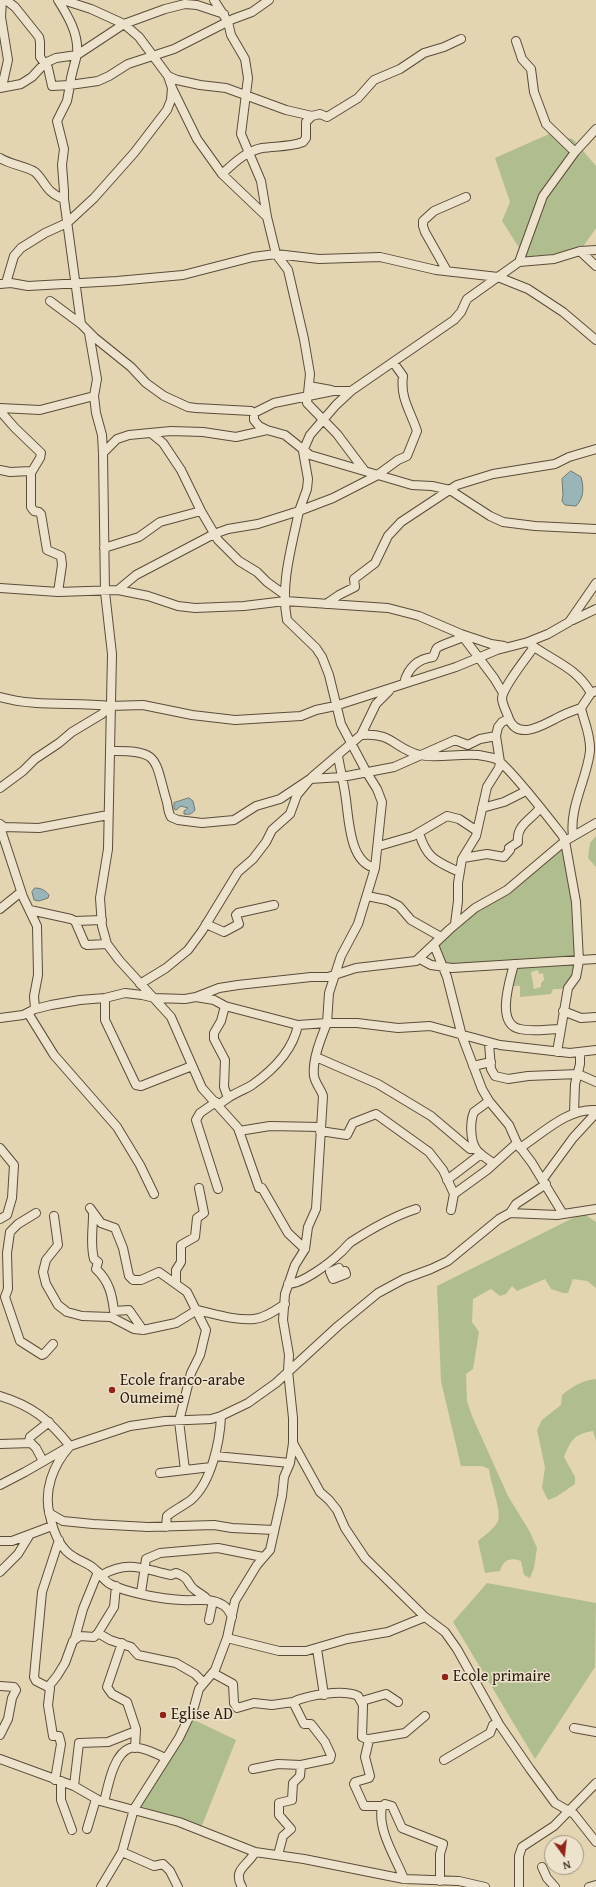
<!DOCTYPE html>
<html>
<head>
<meta charset="utf-8">
<style>
	body { margin:0 }
	#map { position:relative; width:596px; height:1887px; overflow:hidden; background:#e3d4b2; font-family:"Gentium Book Plus",serif }
	canvas { display:block }
	.north { position:absolute; left:544px; top:1835px; width:40px; height:40px; box-sizing:border-box; background:#ede3cd; border:1px solid #a19482; border-radius:50%; rotate:165deg; font-size:11px; font-weight:700; line-height:16px; text-align:center; color:#2e1e11 }
	.north::after { content:''; display:block; margin:auto; width:14px; height:18px; background:#8f2418; clip-path:polygon(50% 0,100% 100%,50% 72%,0 100%) }
</style>
</head>
<body>
<div id="map">
<canvas width="596" height="1887"></canvas>
<div class="north">N</div>
</div>
<script>
const ctx = document.querySelector('canvas').getContext('2d');
ctx.lineJoin = 'round';
function fill(path, color) {
  ctx.fillStyle = color;
  ctx.fill(path, 'evenodd');
}
function stroke(path, color, width, dash) {
  ctx.strokeStyle = color;
  ctx.lineWidth = width;
  ctx.lineCap = dash ? 'butt' : 'round';
  ctx.setLineDash(dash || []);
  ctx.stroke(path);
}
function drawText(font, color, halo, rows, align = 'center') {
  ctx.font = font + ' "Gentium Book Plus",serif';
  ctx.lineWidth = 3;
  ctx.setLineDash([]);
  ctx.textBaseline = 'middle';
  ctx.strokeStyle = halo;
  ctx.fillStyle = color;
  for (const [text, x, y, turn = 0] of rows) {
    ctx.save();
    ctx.translate(x, y);
    ctx.rotate((+turn || 0) * Math.PI / 180);
    ctx.textAlign = isNaN(turn) ? turn : align;
    if (halo) ctx.strokeText(text, 0, 0);
    ctx.fillText(text, 0, 0);
    ctx.restore();
  }
}
const green = new Path2D(`
	M549,134L573,139L596,166V228L580,251L525,257L502,221L510,202L495,158Z
	M596,836V867L588,858L590,843Z
	M563,847L574,901L578,959L446,965L436,946L486,904L510,894Z
	M577,962L575,976L566,989H553L551,994L520,997V986H511L514,965ZM538,970L539,974L543,973L544,980L541,983V987L534,989L531,972Z
	M583,1213L596,1222V1288L587,1281L573,1279L568,1293H563L551,1289L545,1279L517,1291L512,1286L506,1294L500,1296L491,1289L473,1299L472,1322L479,1332L473,1369L466,1374L467,1401L472,1416L508,1496L530,1532L537,1548L534,1568L530,1578L524,1575L521,1561C510,1557 503,1560 500,1571L485,1573L478,1541C485,1535 494,1529 498,1521C502,1512 490,1481 489,1469L482,1466H461L441,1381L437,1286Z
	M596,1379V1441L593,1431C574,1434 571,1440 564,1457L575,1477V1484L556,1497L548,1500L542,1488L545,1467L537,1430L542,1420L561,1405L562,1395C572,1387 582,1380 596,1379Z
	M487,1583L596,1603L595,1667L535,1759L453,1622Z
	M190,1718L236,1740L201,1828L138,1805Z`);
const water = new Path2D(`
	M571,471L581,477C584,488 584,498 576,506L565,505L562,501L563,495L562,479Z
	M189,798L193,801L195,810C192,814 189,815 184,814V811L188,808L181,806L176,810L174,809V803Z
	M35,888C41,888 45,890 49,895L48,898L39,901L34,900L32,892Z`);
const street = new Path2D(`
	M6,0L15,7L39,37L40,42V57L48,68L52,86L70,85C71,74 75,64 77,54C79,34 68,16 58,0
	M63,0L91,9L124,24L139,37L168,76L172,88L197,139L222,174L267,217L276,254L288,270L304,339L310,374L307,403L337,434L364,470
	M214,0L228,22L231,35L245,59L248,78L241,134L261,181L267,217
	M516,41L522,59L531,69L534,92L546,124L575,152
	M168,76L177,80L200,85L226,88L286,110L312,116
	M2,87L8,60L1,17L2,0
	M0,88L21,84L32,77L45,63L56,58L77,55L124,24L165,9L185,4L197,5L224,14
	M0,158C9,164 28,167 35,172C46,182 45,192 64,199
	M222,174C234,163 246,151 262,148C276,146 290,147 303,142L306,138V122L312,116L320,114L327,117L358,98L374,80L400,69L424,53L444,47L461,39
	M580,251L596,266
	M519,262L543,196L575,152L596,129
	M447,271L425,232L423,226V221L434,211L466,197
	M6,283L14,256L21,248L45,233L67,223L94,198L134,153L167,110L171,100L172,88
	M0,284L11,283L28,286L117,281L183,275L253,257L276,254L319,259L380,257L436,270L498,277L528,289L563,312L596,340
	M50,301L81,324L95,338L131,367L146,383L164,396L188,407L196,408L251,411L254,413V420L259,426L267,430L285,435L310,455L412,485L432,486L450,490L490,516L503,522L535,526L596,529
	M81,324L64,199V191L62,165L64,149L57,121L67,101L70,85L98,81L109,76L128,64L174,49L233,19L252,12L269,0
	M89,333L97,379L94,396L96,413L102,435L103,453L105,592L112,654L108,849L100,898L102,926L107,944L119,960L171,1017L202,1088L238,1128L259,1188
	M393,362L403,376C400,398 410,410 417,431L407,456L398,460L376,476L333,498L299,511C292,546 280,584 287,620L316,648L322,657L329,675L341,724L367,773L377,789L382,802L375,868L358,924L341,956L329,993L327,1023H357L398,1028L430,1026L500,1045L570,1053L596,1050
	M309,386L331,390
	M0,408L40,410L94,396
	M0,411L15,428L41,453L40,458L31,473V507L34,511L39,512L41,514L47,550L61,556L62,565L58,592
	M254,413L274,403L333,391H351
	M152,434L163,443L181,470L201,511L218,540L239,561L257,572L267,582L285,595
	M103,453L117,439L129,435L171,431L203,432L236,437L267,430
	M0,470L10,472L31,471
	M104,548L139,537L160,522L201,511
	M0,588L58,592L118,590L148,596L178,606L195,608L244,606L285,601L388,608L419,616L461,634L491,644L504,646
	M118,590L136,575L214,534L228,529L258,524L299,511L307,489L308,479L303,451L310,435L336,405L351,391L454,320L461,312L467,299L519,262L554,259L580,251L596,250
	M326,604L339,595L355,587L354,579L375,563L388,536L401,522L457,485L493,474L555,464L569,457L596,449
	M573,620L596,609
	M461,634L494,678L503,693
	M530,644C553,661 576,667 591,693L596,691
	M404,683C408,668 417,659 433,657C435,654 435,650 437,648C440,645 457,640 463,637
	M0,697C36,707 73,702 110,706
	M509,719C518,740 541,726 555,719C564,714 572,711 581,708
	M361,735C393,732 394,749 420,755C436,759 460,753 478,755C483,756 491,757 496,759C508,765 551,821 562,835L565,841L576,902L579,961L576,977L568,988L557,1052
	M111,751C161,750 154,759 167,802C168,807 168,812 171,817L178,820L202,823L234,820L256,806L280,799L310,779L342,777L394,767L455,740L468,745L480,739L496,736
	M338,756C340,768 343,780 345,793C349,815 348,862 375,868
	M0,788L23,771L35,759L59,743L72,732L102,714L110,706L143,705L192,715L235,720L301,716L316,710L335,706L456,667L497,650L528,642L548,634L569,622L596,583
	M482,808L504,802L526,791
	M0,824L4,827L39,828L108,815
	M0,827L23,897L37,926L38,975L34,996L35,1009
	M419,833C427,859 436,861 459,872
	M573,836C569,807 587,779 590,751C591,735 584,722 581,708L591,693
	M379,846L413,836L447,816L459,819L477,831
	M463,858L487,854L504,857L510,850L509,848L518,842C516,825 531,820 540,808
	M367,896L387,900L399,906L411,920L441,937
	M0,909L21,892
	M30,910L71,919L75,921L85,944L87,945L107,944
	M75,921L102,920
	M206,924L224,932L239,924L236,915L238,913L274,905
	M455,924L458,901V883L462,859L476,836L487,787L499,768L500,762L496,736L498,727L502,722L509,719C507,712 502,705 502,698C503,687 527,657 534,647
	M434,945L447,977L462,1036L482,1089L489,1101L509,1125L517,1143L532,1163L563,1214
	M420,959L431,965L452,968L596,959
	M514,964C510,980 495,1024 520,1029C533,1032 547,1029 560,1029
	M140,984L166,968L188,950L202,931L238,872L253,859L266,842L272,830L290,814L297,795L312,777L361,735L376,704L389,691
	M105,998V1020L136,1085L141,1086L192,1066
	M563,1011L581,1018L596,1017
	M28,1013L54,1055L117,1127L140,1165L154,1194
	M0,1018L23,1015L35,1009L51,1005L80,1000L105,998L125,993L142,995L155,998L185,999L196,997L219,988L238,985L311,977H328L356,968L416,961L450,929L475,908L507,890L565,841L596,823
	M489,1043L491,1069L495,1076L508,1079L528,1076L578,1074L596,1082
	M316,1057L378,1084L431,1116L470,1149H476
	M473,1066L491,1062
	M228,1098C235,1093 244,1090 252,1085C272,1071 293,1050 298,1025
	M489,1101L474,1112C470,1121 470,1140 476,1149C480,1155 488,1159 493,1163
	M216,1102L200,1113L196,1120L218,1189
	M218,1105L228,1098L224,1087L225,1060L214,1039V1033L221,1021L225,1006
	M574,1113L575,1084L580,1064V1052
	M239,1131L270,1126L320,1127
	M320,1131L347,1135L353,1123L376,1114L429,1152L443,1170L454,1194
	M0,1148L14,1165L12,1198L7,1215L0,1219
	M520,1148C543,1133 568,1108 596,1110
	M543,1179L573,1138L596,1113
	M447,1180L481,1154
	M262,1188L288,1233L305,1249
	M90,1208L101,1223L115,1228L123,1248L129,1276L133,1280H141L159,1272L187,1292L206,1330L200,1355L191,1373L179,1421L185,1470
	M451,1210L454,1194L487,1170L517,1143
	M36,1213L18,1224L10,1232L7,1253L8,1289L5,1297L20,1341L42,1355L44,1354L53,1344
	M510,1213L516,1204L546,1184
	M93,1215C93,1230 90,1244 94,1259L98,1262L96,1269C109,1281 112,1294 114,1311L129,1310L143,1330
	M54,1216L58,1245L46,1260L43,1272L46,1284L58,1305L67,1312L82,1316L111,1317L134,1329L143,1330L176,1323L197,1310C215,1314 236,1321 254,1319C265,1318 276,1310 285,1304
	M339,1268L341,1272L345,1271L346,1274L333,1279L330,1272Z
	M176,1283V1270L181,1262V1245L195,1237L197,1218L204,1213L199,1188
	M288,1284C302,1284 330,1263 340,1253C344,1250 347,1245 351,1242C371,1229 394,1216 416,1209
	M0,1396C33,1406 49,1420 70,1446C53,1465 43,1491 50,1516C53,1530 60,1549 74,1557C80,1561 87,1563 92,1567C99,1572 103,1580 110,1584C127,1593 162,1599 182,1600C196,1601 210,1597 223,1605C228,1608 230,1613 232,1617
	M293,1443L320,1492L329,1500L337,1510L345,1528L365,1558L425,1617L445,1632L457,1649L499,1724L530,1769L555,1803L574,1814L596,1842
	M0,1444L31,1443
	M215,1456L290,1463
	M43,1461L36,1448L29,1441L30,1437L49,1422
	M160,1473L211,1467
	M0,1485L25,1472L70,1446L130,1426L165,1421L211,1419L221,1416L248,1403L276,1383L338,1326L378,1293L404,1279L431,1269L448,1261L499,1219L510,1213L557,1215L596,1209
	M49,1513L63,1521L93,1524L148,1527L214,1525L232,1528L274,1530
	M166,1527L167,1516C174,1510 183,1506 191,1500C211,1483 220,1442 221,1416
	M0,1541H12L52,1526
	M0,1572L18,1554L29,1536
	M102,1575C128,1560 143,1569 171,1575L176,1573C192,1579 186,1584 195,1590C200,1594 204,1595 208,1600
	M141,1593L146,1559L160,1553L218,1548L263,1557
	M209,1620L213,1601
	M98,1633L110,1640L131,1647L138,1655L176,1663L195,1674L204,1683
	M75,1638L83,1609L98,1572
	M227,1638L279,1651H306L347,1639L388,1632L425,1617
	M122,1643L107,1687L112,1694L127,1702L136,1729L135,1748
	M317,1649L324,1695
	M213,1673L233,1684L234,1703L237,1708L254,1703L272,1705L293,1702L304,1724H311L325,1742L331,1755L330,1759L301,1765L278,1764L253,1769
	M0,1686L14,1687L16,1690L12,1698L8,1719L0,1735
	M49,1686L57,1676L65,1663L73,1641L80,1636L94,1637L98,1633L114,1607L116,1586
	M362,1701L386,1694L398,1702
	M293,1702C308,1695 343,1689 358,1696L363,1705L362,1737L369,1740L365,1757L370,1776L369,1778L355,1782L354,1784L364,1806H382
	M574,1728L596,1732
	M369,1739L405,1733L425,1716
	M0,1759L74,1786L100,1801L179,1822L255,1852L304,1859L404,1879L459,1881L485,1887
	M444,1760L490,1733L493,1725L498,1723
	M55,1780L61,1744L59,1736H53L48,1705L50,1688L36,1681L34,1677L42,1592L59,1540
	M61,1781V1800L72,1830
	M74,1786L79,1743L108,1742L136,1731
	M104,1802C108,1787 113,1754 130,1748C139,1745 157,1754 165,1758
	M87,1829L96,1799
	M122,1852L154,1866L163,1864L170,1871L178,1887
	M278,1855L283,1836L291,1829L279,1815V1803L292,1800L293,1783L300,1776L301,1765
	M542,1867L547,1878L555,1887
	M404,1879C396,1858 377,1830 382,1807L385,1804L392,1806L402,1828L443,1844L440,1854V1881
	M101,1887L122,1852L134,1809L179,1738L194,1707L199,1689L215,1670L227,1638L235,1601L257,1565L270,1550L282,1496L284,1477L290,1463L293,1443V1418L288,1371L289,1355L283,1320L285,1294L295,1265L305,1249L308,1227L316,1209L323,1096C321,1089 315,1083 314,1076C312,1060 321,1038 327,1023L298,1025L225,1006L214,1000L196,997
	M242,1887C232,1869 248,1866 255,1852
	M519,1887V1856L522,1847L554,1826L596,1783
	M589,1887L596,1885`);
const markers = [
	[112,1390,4,"#8f2418"],
	[445,1677,4,"#8f2418"],
	[163,1715,4,"#8f2418"]
];
const poiNames = [
	["Ecole franco-arabe",120,1381],
	["Oumeime",120,1399],
	["Ecole primaire",453,1677],
	["Eglise AD",171,1715]
];
fill(green, '#b0bd8f');
fill(water, '#99b5b7');
stroke(water, '#6e7975', 1);
stroke(street, '#5b4c39', 10);
stroke(street, '#ede3cd', 8);
for (const [x, y, r, color] of markers) {
  const dot = new Path2D();
  dot.arc(x, y, r, 0, 2 * Math.PI);
  ctx.fillStyle = color;
  ctx.fill(dot);
  stroke(dot, '#ede3cd', 1.5);
}
drawText('16px', '#2e1e11', '#ede3cd', poiNames, 'left');
</script>
</body>
</html>
